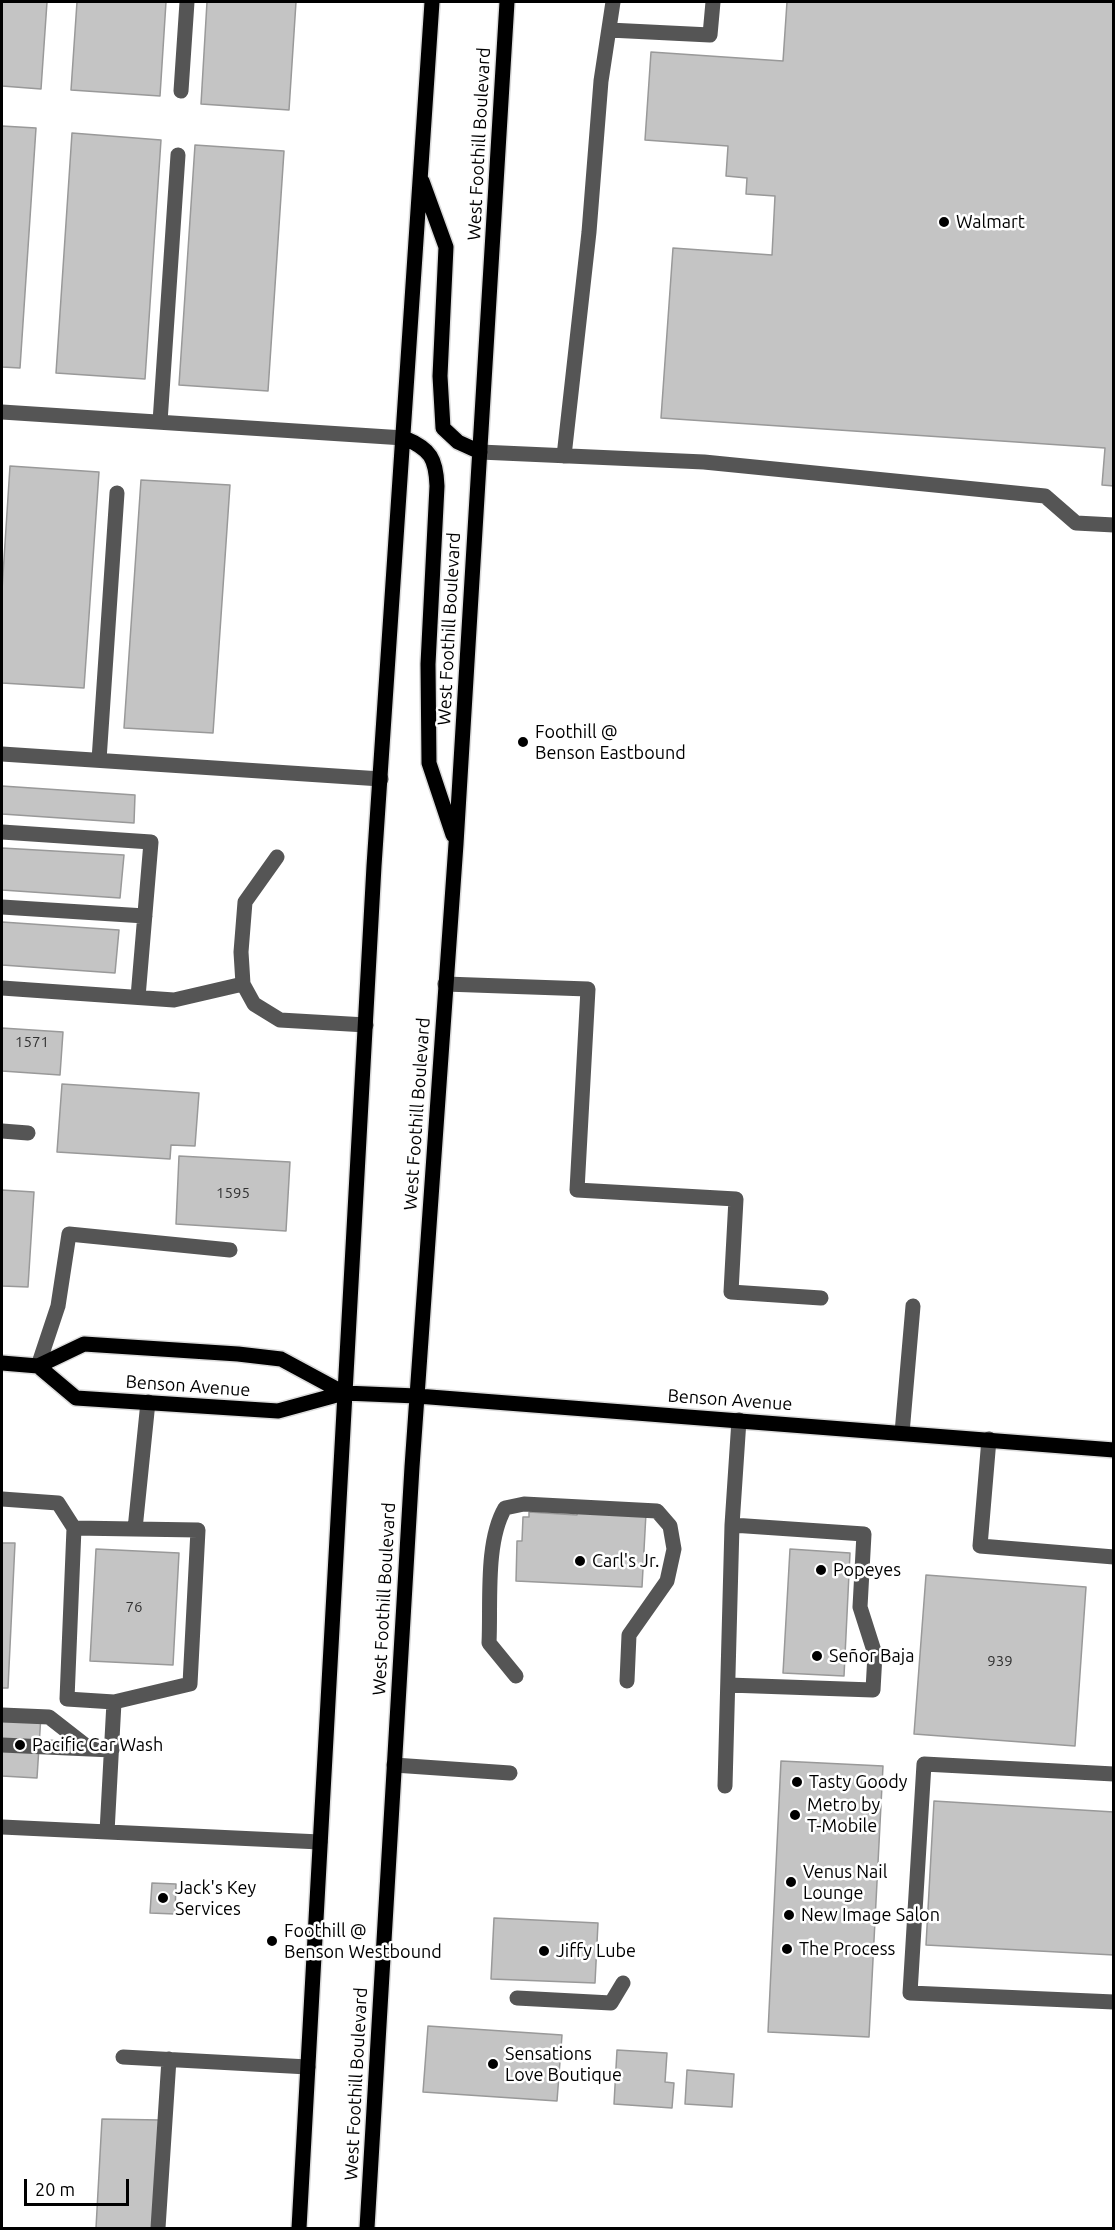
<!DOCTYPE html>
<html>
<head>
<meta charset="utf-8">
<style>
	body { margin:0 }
	#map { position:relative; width:1115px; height:2230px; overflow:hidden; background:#fff; font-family:Ubuntu,sans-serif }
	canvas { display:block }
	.frame { position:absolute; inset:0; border:3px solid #000; pointer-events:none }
	.scale { position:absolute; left:24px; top:2179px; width:105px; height:27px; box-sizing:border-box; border:3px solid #000; border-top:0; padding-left:8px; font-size:18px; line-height:21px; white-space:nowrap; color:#000; -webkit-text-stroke:4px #fff; paint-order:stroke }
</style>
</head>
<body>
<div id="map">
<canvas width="1115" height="2230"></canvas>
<div class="frame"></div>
<div class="scale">20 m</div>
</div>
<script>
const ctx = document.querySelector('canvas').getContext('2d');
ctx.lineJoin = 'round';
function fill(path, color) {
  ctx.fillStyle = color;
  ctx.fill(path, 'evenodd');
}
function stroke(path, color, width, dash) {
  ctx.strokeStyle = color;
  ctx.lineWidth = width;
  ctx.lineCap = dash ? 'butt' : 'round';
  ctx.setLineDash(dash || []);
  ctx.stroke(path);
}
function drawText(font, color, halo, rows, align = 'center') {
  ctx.font = font + ' Ubuntu,sans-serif';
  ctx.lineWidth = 5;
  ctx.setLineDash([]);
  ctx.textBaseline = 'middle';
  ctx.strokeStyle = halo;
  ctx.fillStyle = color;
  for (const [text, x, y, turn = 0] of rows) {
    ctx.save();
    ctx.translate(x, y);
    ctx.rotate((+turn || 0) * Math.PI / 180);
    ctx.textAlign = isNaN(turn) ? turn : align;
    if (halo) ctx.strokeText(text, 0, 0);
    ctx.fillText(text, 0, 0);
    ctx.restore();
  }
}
const building = new Path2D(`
	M2,2H47L41,89L2,86Z
	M77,2H166L160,96L71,90Z
	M207,2H296L289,110L201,104Z
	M787,2H1114V486L1102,485L1105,448L661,418L673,248L772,255L775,196L746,194L747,178L726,176L728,146L645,140L651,52L783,61Z
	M2,126L36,128L20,368L2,367Z
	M72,133L161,140L145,379L56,373Z
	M195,145L284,151L268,391L179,385Z
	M10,466L99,472L84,688L2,683V590Z
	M141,480L230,485L213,733L124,728Z
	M2,786L135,795L134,823L2,814Z
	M2,848L124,855L120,898L2,890Z
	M2,922L119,930L115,973L2,965Z
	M2,1028L63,1032L60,1075L2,1071Z
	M62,1084L199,1093L195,1146L171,1145L170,1159L57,1152Z
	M179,1156L290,1162L286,1231L176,1224Z
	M2,1190L34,1192L28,1287L2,1286Z
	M578,1509L646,1513L642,1587L516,1581L517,1541H522L523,1517H529V1512L577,1515Z
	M2,1543H15L8,1688H2Z
	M96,1549L179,1553L173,1665L90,1661Z
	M790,1549L850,1553L844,1676L783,1673Z
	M926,1575L1086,1587L1075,1746L914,1734Z
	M2,1713L41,1715L37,1778L2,1776Z
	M781,1761L883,1766L869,2037L768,2032Z
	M934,1801L1114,1812V1955L926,1945Z
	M152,1883L176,1884L175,1914L150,1913Z
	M494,1918L598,1923L595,1983L491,1979Z
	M428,2026L562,2035L557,2101L423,2092Z
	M617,2050L667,2053L665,2082L674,2083L672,2108L614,2104Z
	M687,2070L734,2074L732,2107L685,2104Z
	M102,2119L160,2120L154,2228H96Z`);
const minor = new Path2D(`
	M609,30L710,35L713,2
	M181,91L187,2
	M2,412L404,438
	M160,422L178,155
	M480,452L704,462L1045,496L1076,523L1114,525
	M564,456L589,232L601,81L613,2
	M2,754L381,779
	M99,760L117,493
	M2,832L151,842L138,997
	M277,857L245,902L241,952L243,984L254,1004L280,1020L366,1025
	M2,907L145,916
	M445,984L588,989L577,1190L736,1199L731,1292L821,1298
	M2,988L174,1000L243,984
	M2,1131L28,1133
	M38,1366L58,1306L69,1234L230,1250
	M902,1433L913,1306
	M989,1439L980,1546L1114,1557
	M2,1499L58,1503L74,1528
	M516,1676L489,1643C491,1603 485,1542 505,1508L524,1504L657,1511L670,1526L674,1549L667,1581L629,1635L627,1681
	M728,1685L873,1690L875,1654L860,1607L864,1534L732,1525
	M114,1702L190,1684L198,1530L135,1529
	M2,1715L49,1717L90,1749
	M2,1745L112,1750
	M394,1765L510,1773
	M1114,1774L924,1764L910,1993L1114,2002
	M725,1786L732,1525L739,1420
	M2,1827L320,1842
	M107,1832L114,1702L67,1699L74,1528L135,1529L148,1402
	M517,1998L611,2003L623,1983
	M123,2057L308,2067
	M158,2228L169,2059`);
const major = new Path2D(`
	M422,181L446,247L440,376L443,428L458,442L480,452
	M404,438C431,449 436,459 437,486L428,664L429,763L453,835
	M2,1363L38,1366L84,1344L238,1354L281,1359L344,1393
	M38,1366L76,1398L278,1411L344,1393L417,1396L1114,1450
	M299,2228L374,866L432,2
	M367,2228L412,1467L456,844L507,2`);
const markers = [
	[944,222,6,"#000"],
	[523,742,6,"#000"],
	[580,1561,6,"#000"],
	[821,1570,6,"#000"],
	[817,1656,6,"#000"],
	[20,1745,6,"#000"],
	[797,1782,6,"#000"],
	[795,1815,6,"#000"],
	[791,1882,6,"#000"],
	[163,1898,6,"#000"],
	[789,1915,6,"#000"],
	[272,1941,6,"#000"],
	[787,1949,6,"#000"],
	[544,1951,6,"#000"],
	[493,2064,6,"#000"]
];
const numberNames = [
	["1571",32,1042],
	["1595",233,1193],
	["76",134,1607],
	["939",1000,1661]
];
const streetNames = [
	["West Foothill Boulevard",479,144,-87],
	["West Foothill Boulevard",449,629,-87],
	["West Foothill Boulevard",417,1114,-86],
	["Benson Avenue",188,1386,4],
	["Benson Avenue",730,1400,4],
	["West Foothill Boulevard",384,1599,-87],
	["West Foothill Boulevard",356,2084,-87]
];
const poiNames = [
	["Walmart",956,222],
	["Foothill @",535,732],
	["Benson Eastbound",535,753],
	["Carl's Jr.",592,1561],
	["Popeyes",833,1570],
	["Señor Baja",829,1656],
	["Pacific Car Wash",32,1745],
	["Tasty Goody",809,1782],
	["Metro by",807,1805],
	["T-Mobile",807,1826],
	["Venus Nail",803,1872],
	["Lounge",803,1893],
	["Jack's Key",175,1888],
	["Services",175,1909],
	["New Image Salon",801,1915],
	["Foothill @",284,1931],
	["Benson Westbound",284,1952],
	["The Process",799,1949],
	["Jiffy Lube",556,1951],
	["Sensations",505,2054],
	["Love Boutique",505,2075]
];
fill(building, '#c4c4c4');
stroke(building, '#999', 1.5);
stroke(major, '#dbdbdb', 18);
stroke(minor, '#555', 15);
stroke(major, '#000', 15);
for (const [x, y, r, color] of markers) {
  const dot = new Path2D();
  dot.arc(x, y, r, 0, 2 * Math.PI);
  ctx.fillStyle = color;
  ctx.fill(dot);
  stroke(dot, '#fff', 2);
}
drawText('15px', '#313131', null, numberNames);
drawText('18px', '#000', '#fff', streetNames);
drawText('18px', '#000', '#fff', poiNames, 'left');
</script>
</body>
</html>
